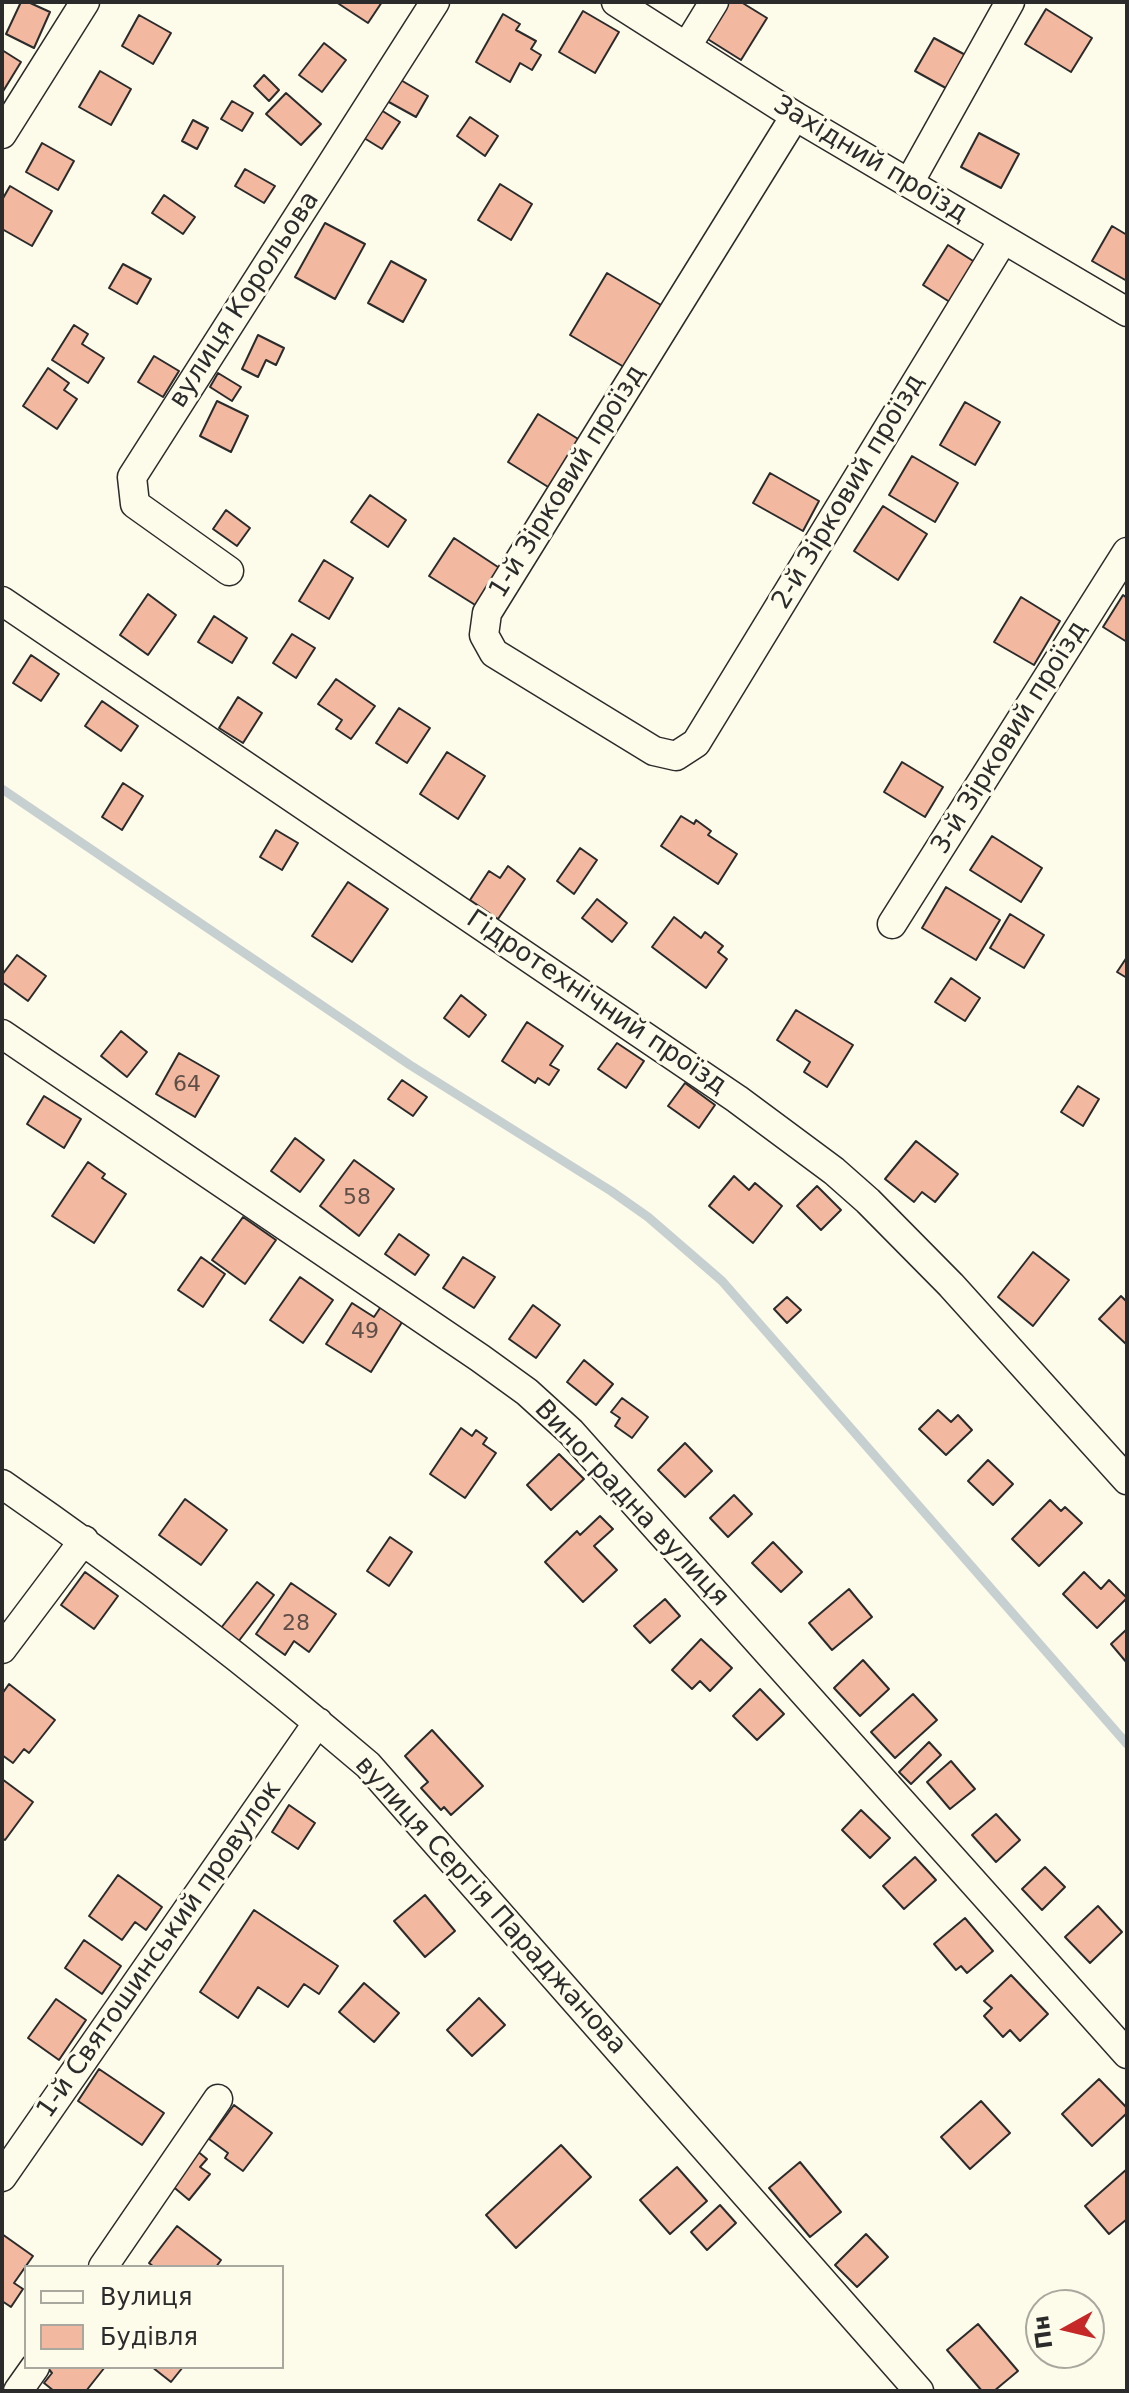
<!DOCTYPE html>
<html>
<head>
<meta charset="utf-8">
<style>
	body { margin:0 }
	#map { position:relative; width:1129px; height:2393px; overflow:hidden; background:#fdfbea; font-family:"DejaVu Sans",sans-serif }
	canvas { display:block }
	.frame { position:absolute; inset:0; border:4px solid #2b2b2b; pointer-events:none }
	.legend { position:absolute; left:24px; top:2265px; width:260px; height:104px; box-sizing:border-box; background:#fdfbea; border:2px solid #a9a89e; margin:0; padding:10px 14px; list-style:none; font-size:24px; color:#2b2b2b }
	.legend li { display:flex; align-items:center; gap:16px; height:40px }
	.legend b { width:40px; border:2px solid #a9a89e }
	.north { position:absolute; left:1025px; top:2289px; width:80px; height:80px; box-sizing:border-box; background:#fdfbea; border:2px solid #a9a89e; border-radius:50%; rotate:262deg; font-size:22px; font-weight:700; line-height:32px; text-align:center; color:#2b2b2b }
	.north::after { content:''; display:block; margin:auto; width:28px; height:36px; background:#c62828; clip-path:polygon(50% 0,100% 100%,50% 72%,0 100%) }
</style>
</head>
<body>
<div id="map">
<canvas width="1129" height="2393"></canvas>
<div class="frame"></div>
<ul class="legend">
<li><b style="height:10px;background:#fdfbea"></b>Вулиця</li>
<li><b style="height:22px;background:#f2b8a0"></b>Будівля</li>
</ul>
<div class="north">Пн</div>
</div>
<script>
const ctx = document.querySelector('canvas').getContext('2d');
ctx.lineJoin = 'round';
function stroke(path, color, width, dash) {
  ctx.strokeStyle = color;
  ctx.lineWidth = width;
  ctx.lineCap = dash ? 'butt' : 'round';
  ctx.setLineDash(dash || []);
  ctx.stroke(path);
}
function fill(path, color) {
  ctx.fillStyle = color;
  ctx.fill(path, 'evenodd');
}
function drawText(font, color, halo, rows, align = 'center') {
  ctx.font = font + ' "DejaVu Sans",sans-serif';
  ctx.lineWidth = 6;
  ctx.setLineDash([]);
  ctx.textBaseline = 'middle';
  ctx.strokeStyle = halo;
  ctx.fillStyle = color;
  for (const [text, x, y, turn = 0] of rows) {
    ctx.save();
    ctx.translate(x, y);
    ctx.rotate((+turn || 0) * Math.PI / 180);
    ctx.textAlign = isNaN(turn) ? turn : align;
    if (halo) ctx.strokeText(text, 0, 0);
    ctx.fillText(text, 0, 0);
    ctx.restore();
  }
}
const stream = new Path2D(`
	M2,789L410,1065L611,1191L648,1217L722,1281L1127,1744`);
const building = new Path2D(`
	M21,2H28L50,12L34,48L6,34Z
	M336,2H382L368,23Z
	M727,2H741L767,18L741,60L706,38Z
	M1046,9L1092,38L1071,72L1025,44Z
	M583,11L619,32L595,73L559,52Z
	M503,14L520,24L516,30L536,41L531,49L541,55L532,70L520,63L510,82L476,62Z
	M139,15L171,33L153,64L122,46Z
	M934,38L971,58L953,92L915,71Z
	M324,43L346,60L322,92L299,75Z
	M2,50L21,62L2,93Z
	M100,71L131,89L111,125L79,107Z
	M264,75L279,90L269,101L254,86Z
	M399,79L428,96L416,117L387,101Z
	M286,93L321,124L301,145L266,114Z
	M232,101L253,113L242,131L221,119Z
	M381,110L400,122L382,149L364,138Z
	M470,117L498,136L485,156L457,136Z
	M193,120L208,128L197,149L182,141Z
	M979,133L1019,154L1001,188L961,167Z
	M42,143L74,161L58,190L26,172Z
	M245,169L275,186L264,203L235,186Z
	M500,184L532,204L511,240L478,220Z
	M10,186L52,211L32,246L2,229V200Z
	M164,195L195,217L183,234L152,213Z
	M325,223L365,244L335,299L295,277Z
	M1112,226L1127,235V281L1092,261Z
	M948,245L981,266L956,306L923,285Z
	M391,261L426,280L403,322L368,303Z
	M123,264L151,279L137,304L109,288Z
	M607,273L661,305L624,367L570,335Z
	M74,325L88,334L82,344L104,358L88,383L52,360Z
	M258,335L284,348L276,365L266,360L258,377L242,369Z
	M154,356L179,371L163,397L138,382Z
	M48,368L69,383L64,390L77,399L57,429L23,406Z
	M218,373L241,387L232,401L210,387Z
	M217,401L248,416L231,452L200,436Z
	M965,402L1000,422L975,465L940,445Z
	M538,414L583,442L553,490L508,462Z
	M912,456L958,483L935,522L889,495Z
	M770,473L819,501L803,531L753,503Z
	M370,495L406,520L388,547L351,522Z
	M883,506L927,534L898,580L854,551Z
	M226,510L250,528L237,546L213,529Z
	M454,538L504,571L480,608L429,576Z
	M324,560L353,578L329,619L299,601Z
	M148,594L176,615L148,655L120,635Z
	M1123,595L1127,598V642L1103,627Z
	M1021,597L1060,621L1034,665L994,642Z
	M214,616L247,638L232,663L198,642Z
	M292,634L315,648L296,678L273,663Z
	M31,655L59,674L41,701L13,683Z
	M336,679L375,706L351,739L336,729L342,720L318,704Z
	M238,697L262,713L243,743L219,728Z
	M102,701L138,726L121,751L85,726Z
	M399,708L430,728L407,763L376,743Z
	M447,752L485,776L458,819L420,794Z
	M902,762L943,787L925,817L884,792Z
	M123,783L143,796L122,830L102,817Z
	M681,816L694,824L696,820L711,831L708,835L737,854L718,884L661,846Z
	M276,830L298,843L282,870L260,857Z
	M992,836L1042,868L1021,902L970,870Z
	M580,848L597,860L574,894L557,881Z
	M508,866L525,879L498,919L470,900L489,871L500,878Z
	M348,882L388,909L352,962L312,936Z
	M946,887L1000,920L976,960L922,928Z
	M597,899L627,923L612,942L582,918Z
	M1010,914L1044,935L1024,968L990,948Z
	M674,917L701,938L705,932L723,946L718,952L727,959L706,988L652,947Z
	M17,955L46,976L28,1001L2,982V975Z
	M1127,957V978L1117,972Z
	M951,978L980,998L965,1021L935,1002Z
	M461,995L486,1015L469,1037L444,1018Z
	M796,1010L853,1045L827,1087L804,1072L810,1062L777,1040Z
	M527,1022L563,1046L550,1065L559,1070L549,1085L538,1078L535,1083L502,1061Z
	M121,1031L147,1052L127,1077L101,1056Z
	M617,1043L644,1061L626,1088L598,1069Z
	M179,1053L219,1076L195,1117L156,1094Z
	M402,1080L427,1097L413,1116L388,1099Z
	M685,1083L715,1105L699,1128L668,1106Z
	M1078,1086L1099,1099L1083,1126L1061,1112Z
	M44,1096L81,1119L64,1148L27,1124Z
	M295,1138L324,1160L300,1192L271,1171Z
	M916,1141L958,1174L935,1202L922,1192L914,1202L885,1179Z
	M354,1160L394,1189L359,1236L320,1206Z
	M88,1162L105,1174L102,1178L126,1194L94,1243L52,1216Z
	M734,1176L749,1190L755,1183L782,1206L753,1243L709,1206Z
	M817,1186L841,1210L821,1230L797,1206Z
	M243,1217L276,1240L245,1284L212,1260Z
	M399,1234L429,1255L415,1275L385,1254Z
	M1033,1252L1069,1280L1033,1326L998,1297Z
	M201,1257L225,1274L203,1307L178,1290Z
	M463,1257L495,1277L474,1308L443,1288Z
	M300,1277L333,1300L303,1343L270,1320Z
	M1121,1296L1127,1302L1126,1344L1099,1319Z
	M787,1297L801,1310L787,1323L774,1309Z
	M352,1303L374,1317L382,1305L404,1319L371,1372L326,1344Z
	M533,1305L560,1325L536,1358L509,1339Z
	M584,1360L613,1384L596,1405L567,1382Z
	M622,1398L648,1417L632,1438L615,1426L620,1418L611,1412Z
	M938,1410L951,1422L958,1415L972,1430L946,1455L919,1429Z
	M461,1428L472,1436L476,1430L487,1438L483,1444L496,1453L465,1498L430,1474Z
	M685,1443L712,1471L685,1497L658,1470Z
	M559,1454L584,1479L551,1510L527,1485Z
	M988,1460L1013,1484L993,1505L968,1481Z
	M734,1495L752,1514L728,1537L710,1518Z
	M185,1499L227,1530L201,1565L159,1535Z
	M1050,1500L1061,1511L1065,1507L1082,1523L1039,1566L1012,1539Z
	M600,1516L613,1529L594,1546L617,1570L583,1602L545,1562L577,1531L580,1535Z
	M390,1537L412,1552L389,1586L367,1571Z
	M773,1542L802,1572L781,1592L752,1563Z
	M85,1572L118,1596L94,1629L61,1605Z
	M1084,1572L1101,1589L1109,1580L1127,1598L1097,1628L1063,1594Z
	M257,1582L274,1595L238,1642L221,1628Z
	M291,1583L336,1614L309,1652L294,1641L285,1655L256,1634Z
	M849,1589L872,1617L832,1650L809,1623Z
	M665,1599L680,1616L650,1643L634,1626Z
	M1127,1629V1663L1111,1644Z
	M701,1639L732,1668L710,1691L700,1681L692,1689L672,1670Z
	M863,1660L889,1689L860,1716L834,1688Z
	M9,1684L55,1720L29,1753L24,1749L13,1763L2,1755V1694Z
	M760,1689L784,1714L757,1740L733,1716Z
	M913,1694L937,1720L895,1758L871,1732Z
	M432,1730L483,1786L451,1815L444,1807L441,1810L421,1788L428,1782L405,1756Z
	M929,1742L941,1755L911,1784L899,1772Z
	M951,1761L975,1789L950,1809L927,1782Z
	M2,1779L33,1802L5,1840L2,1838Z
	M289,1805L315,1823L298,1849L272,1832Z
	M861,1810L890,1838L870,1858L842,1830Z
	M996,1814L1020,1840L996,1862L972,1835Z
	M915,1857L936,1880L904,1909L883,1886Z
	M1045,1867L1065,1887L1042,1910L1022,1889Z
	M118,1875L162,1907L146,1930L135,1922L122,1940L89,1916Z
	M425,1895L455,1931L425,1957L394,1921Z
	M1098,1906L1122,1932L1090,1963L1065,1937Z
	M254,1910L338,1966L319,1994L304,1984L288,2007L258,1987L238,2018L200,1992Z
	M965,1918L993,1951L967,1973L961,1966L956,1970L934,1944Z
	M84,1940L121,1966L102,1994L65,1968Z
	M1011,1975L1048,2014L1020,2041L1010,2030L1003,2037L984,2016L992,2008L984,2001Z
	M364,1983L399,2013L374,2042L339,2012Z
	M479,1998L505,2025L472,2056L447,2030Z
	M56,1999L86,2020L59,2060L28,2038Z
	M99,2069L164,2113L142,2145L78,2101Z
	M1099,2079L1127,2108V2113L1092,2146L1062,2114Z
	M981,2101L1010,2133L970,2169L941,2137Z
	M234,2105L272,2133L243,2171L225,2158L228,2153L209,2139Z
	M561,2145L591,2177L516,2248L486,2215Z
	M191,2146L207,2159L200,2167L210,2174L189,2200L164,2179Z
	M800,2162L841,2212L810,2237L769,2188Z
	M677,2167L707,2201L670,2234L640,2200Z
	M1127,2169V2219L1109,2234L1085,2206Z
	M720,2205L736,2223L707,2250L691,2232Z
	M177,2226L221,2260L216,2267H154L149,2263Z
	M2,2234L33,2256L14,2283L23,2289L11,2307L2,2301Z
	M866,2234L888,2257L857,2287L835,2265Z
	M978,2324L1018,2371L994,2391H982L947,2350Z
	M47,2367H105L86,2391H54L44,2383L52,2373Z
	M152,2367H183L171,2382Z`);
const minor = new Path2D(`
	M616,2L795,116L1127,312
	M687,46L714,2
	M795,116L487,613L484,635L494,653L654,751L676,756L696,743L1003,240
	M2,134L85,2
	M909,183L1010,2
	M229,571L135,504L132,477L435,2
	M2,601L737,1099L834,1171L868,1201L951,1285L1127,1480
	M892,924L1127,552
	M2,1034L480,1358L527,1392L571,1432L1127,2054
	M2,1484C128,1571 251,1665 368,1765L919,2391
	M2,1649L84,1540
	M2,2177L318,1722
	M103,2267L218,2099
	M18,2391L35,2367`);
const numberNames = [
	["64",187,1085],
	["58",357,1198],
	["49",365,1332],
	["28",296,1624]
];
const streetNames = [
	["Західний проїзд",870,160,31],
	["вулиця Корольова",245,300,-57],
	["1-й Зірковий проїзд",568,482,-58],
	["2-й Зірковий проїзд",849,492,-59],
	["3-й Зірковий проїзд",1010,738,-58],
	["Гідротехнічний проїзд",596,1003,34],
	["Виноградна вулиця",631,1504,47],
	["вулиця Сергія Параджанова",490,1906,48],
	["1-й Святошинський провулок",160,1950,-55]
];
stroke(stream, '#c7d0d0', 9);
fill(building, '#f2b8a0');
stroke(building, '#2b2b2b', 2);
stroke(minor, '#2b2b2b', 31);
stroke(minor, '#fdfbea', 28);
drawText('22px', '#5d4e48', null, numberNames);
drawText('26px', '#2b2b2b', '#fdfbea', streetNames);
</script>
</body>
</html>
